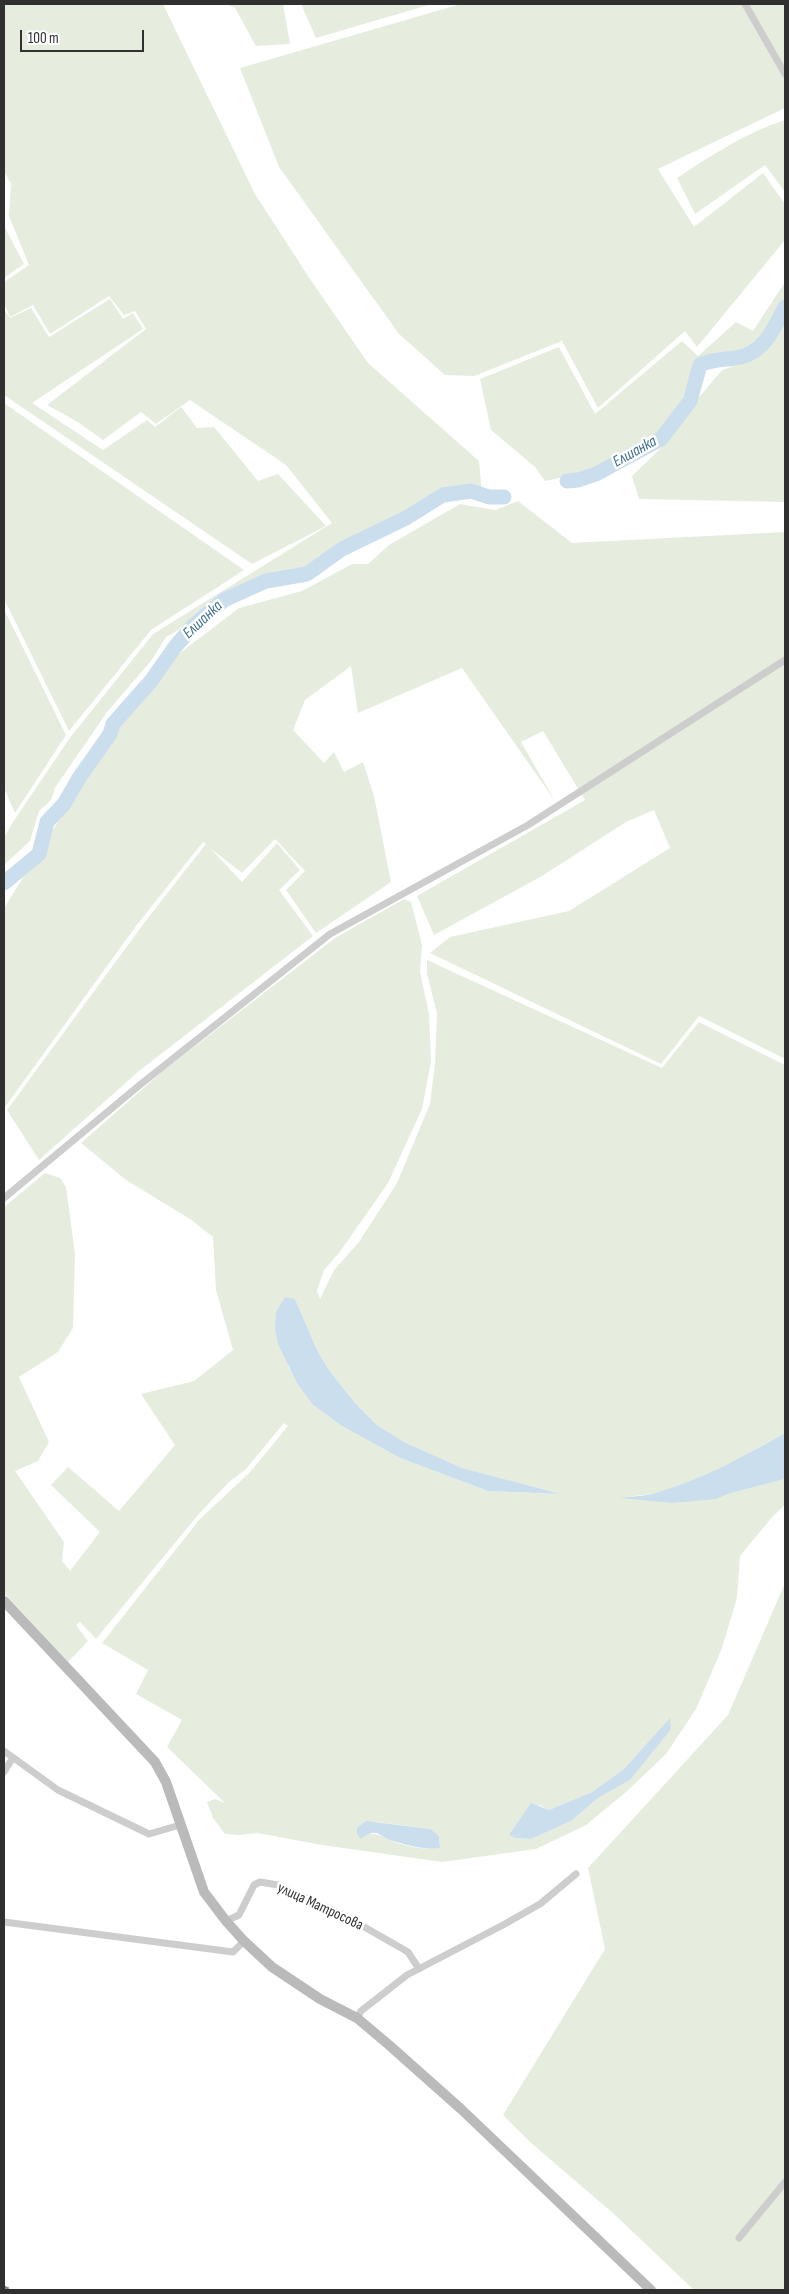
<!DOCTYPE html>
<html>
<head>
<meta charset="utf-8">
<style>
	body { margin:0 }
	#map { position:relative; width:789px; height:2294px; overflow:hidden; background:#fff; font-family:"Sofia Sans Condensed",sans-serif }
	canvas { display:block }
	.frame { position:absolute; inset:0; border:5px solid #303030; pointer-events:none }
	.scale { position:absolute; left:20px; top:30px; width:124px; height:22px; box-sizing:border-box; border:2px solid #303030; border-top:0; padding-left:6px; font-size:15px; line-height:18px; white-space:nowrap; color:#303030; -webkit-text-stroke:4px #fff; paint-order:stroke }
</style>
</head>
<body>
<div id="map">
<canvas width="789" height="2294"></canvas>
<div class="frame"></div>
<div class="scale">100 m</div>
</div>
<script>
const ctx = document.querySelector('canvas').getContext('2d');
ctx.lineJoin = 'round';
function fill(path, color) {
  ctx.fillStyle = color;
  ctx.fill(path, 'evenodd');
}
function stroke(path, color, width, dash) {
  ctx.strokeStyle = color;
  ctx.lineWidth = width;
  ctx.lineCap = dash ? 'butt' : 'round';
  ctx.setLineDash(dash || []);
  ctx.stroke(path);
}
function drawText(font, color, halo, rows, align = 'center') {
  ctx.font = font + ' "Sofia Sans Condensed",sans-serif';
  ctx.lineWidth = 5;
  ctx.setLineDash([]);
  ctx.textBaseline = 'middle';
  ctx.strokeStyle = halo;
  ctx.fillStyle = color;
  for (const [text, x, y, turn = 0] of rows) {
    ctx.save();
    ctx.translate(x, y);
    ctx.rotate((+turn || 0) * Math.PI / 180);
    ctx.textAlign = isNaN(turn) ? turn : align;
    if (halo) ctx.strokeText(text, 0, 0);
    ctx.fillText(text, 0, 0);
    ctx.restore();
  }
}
const green = new Path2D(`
	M4,4H163L255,194L310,279L368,363L479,461L482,493L465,487L428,496L380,527L359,533L322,555L305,569L293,575L276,576L260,581L216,600L196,620L166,637L151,661L107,712L55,788L51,800L39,811L30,841L4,865V837L15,819L69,739L153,634L332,523L286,465L190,400L156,424L141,412L103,440L76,421L47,405L146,329L135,311L124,315L109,296L50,334L33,305L10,317L4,304V282L29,265L9,216L11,184L4,171Z
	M226,4H283L290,44L256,46L235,8Z
	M301,4H432L316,38Z
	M461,4H785V108L658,169L694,227L763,173L785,204V240L697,347L685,331L598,408L562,341L474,376L445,375L399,334L279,167L240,68Z
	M785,120V192L765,165L695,214L677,178C712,155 745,133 785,120Z
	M4,226L24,264L4,278Z
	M785,282L784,300L761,337L748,350L737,355L707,359L693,366L682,400L675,412L661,432L648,442L627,451L588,472L545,481L535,467L491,430L480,379L559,347L595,414L682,341L698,356L736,322L753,331Z
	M110,299L123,319L133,313L143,329L32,403L103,450L147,420L155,427L181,407L197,428L214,427L258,481L278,474L326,526L252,564L4,395V309L10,318L31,308L49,337Z
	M785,322V502L639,499L632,476L666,443L690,408L722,370L746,362L777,337Z
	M4,403L244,570L151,630L69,731L4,599Z
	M518,501L572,543L785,532V1059L699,1016L661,1064L430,953L450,937L569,911L670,848L654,810L626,822L542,876L434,935L417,896L585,800L543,731L521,742L555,801L462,668L358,713L351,666L305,700L293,730L324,763L334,752L344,772L363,762L374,796L391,882L316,933L286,890L305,871L275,839L242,873L210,848L242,882L277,843L300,870L279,890L313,936L139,1071L39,1160L7,1110L147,919L206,844L203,842L136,926L5,1107L4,908L136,697L167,663L239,608L302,591L352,564H368L389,545L460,504L495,510Z
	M4,609L66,735L15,813L4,788Z
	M404,899L411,902L422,945L420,972L429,1014L431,1061L422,1109L388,1183L339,1253L324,1270L317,1291L320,1299L334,1270L359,1242L397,1183L430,1104L435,1063L437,1013L427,974V960L662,1068L699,1022L785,1065V1433C746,1455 705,1478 662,1492C650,1495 636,1495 623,1498L716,1499L731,1493L785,1479V1505L773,1516L740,1556L737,1598L722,1648L696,1709L666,1754L626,1792L586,1825L536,1849L442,1862L322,1845L257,1833L239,1835L225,1834L213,1818L207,1802L215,1799L225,1803L167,1747L182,1720L136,1694L148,1670L102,1643L199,1520L250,1472L288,1426L284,1423L246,1469L229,1482L198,1515L96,1639L80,1622L76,1625L88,1641L68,1662L4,1593V1207L45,1173L60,1178L66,1187L75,1254L73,1328L58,1352L19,1377L49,1442L38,1461L15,1471L64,1542L62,1561L70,1571L100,1532L51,1485L68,1467L119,1511L175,1445L141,1394L194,1381L233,1350L216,1290L213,1237L190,1219L126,1180L81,1143L163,1071L335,938ZM295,1299L318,1352L329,1370L355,1403L377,1425L404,1442L462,1468L557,1494L488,1491L400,1458L342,1426L313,1405L288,1366ZM670,1719L630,1780L598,1798L571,1821L531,1839L516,1838L513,1829L539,1805L549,1810L592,1792L624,1769ZM377,1822L431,1829L439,1836L440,1847C423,1851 404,1846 388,1839C380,1836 377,1833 369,1834Z
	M785,1583V2290H694L615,2215L530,2142L503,2115L605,1949L588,1868L728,1715Z`);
const water = new Path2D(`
	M285,1297L295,1299L318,1352L329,1370L355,1403L377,1425L404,1442L462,1468L560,1494L488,1491L400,1458L342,1426L313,1405L297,1383L278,1344L275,1329L276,1312Z
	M785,1433V1479L731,1493L716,1499L672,1503L620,1498C634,1496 649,1496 662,1491C705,1478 746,1455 785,1433Z
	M670,1718L671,1729L630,1780L598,1798L571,1821L531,1839L516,1838L509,1835L531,1803L549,1810L592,1792L624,1769Z
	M366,1821L431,1829L439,1836L440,1848C423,1850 406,1845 390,1840C385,1838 380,1834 376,1833C370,1832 365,1836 361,1839L357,1834V1828Z`);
const river = new Path2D(`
	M567,481L578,480L596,474L661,439L690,401L700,365C712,359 723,360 735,358C763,355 774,329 785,307
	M4,883L39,854L47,822L64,804L79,778L110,734L113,724L151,681L175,647L193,626L224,600L266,581L307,574L342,549L406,518L443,495L471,491L489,497H504`);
const minor = new Path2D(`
	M745,4L785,74
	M4,1198L141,1084L330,934L528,825L785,660
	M4,1751L58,1790L149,1834L180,1825
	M4,1772L12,1759
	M226,1921L239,1915L254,1885L260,1882L278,1885L347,1917L408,1952L419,1969
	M4,1922L233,1952L244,1941
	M357,2018L361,2011L407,1975L503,1925L540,1904L576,1874
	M739,2238L785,2182`);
const secondary = new Path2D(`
	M4,1601L155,1762L166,1782L204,1892L226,1921L244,1941L272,1967L320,1999L357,2018L389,2045L461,2109L651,2290`);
const rail = new Path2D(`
	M4,2287L12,2290`);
const streetNames = [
	["улица Матросова",320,1907,25]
];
const waterNames = [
	["Елшанка",635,452,-29],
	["Елшанка",203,620,-43]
];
fill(green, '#e6edde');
fill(water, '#cadeed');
stroke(river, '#cadeed', 15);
stroke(minor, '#cdcdcd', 7);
stroke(secondary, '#bababa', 10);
stroke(rail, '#858585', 2.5, [5, 4]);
drawText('15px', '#303030', '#fff', streetNames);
drawText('italic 16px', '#3d6f93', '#fff', waterNames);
</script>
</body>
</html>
